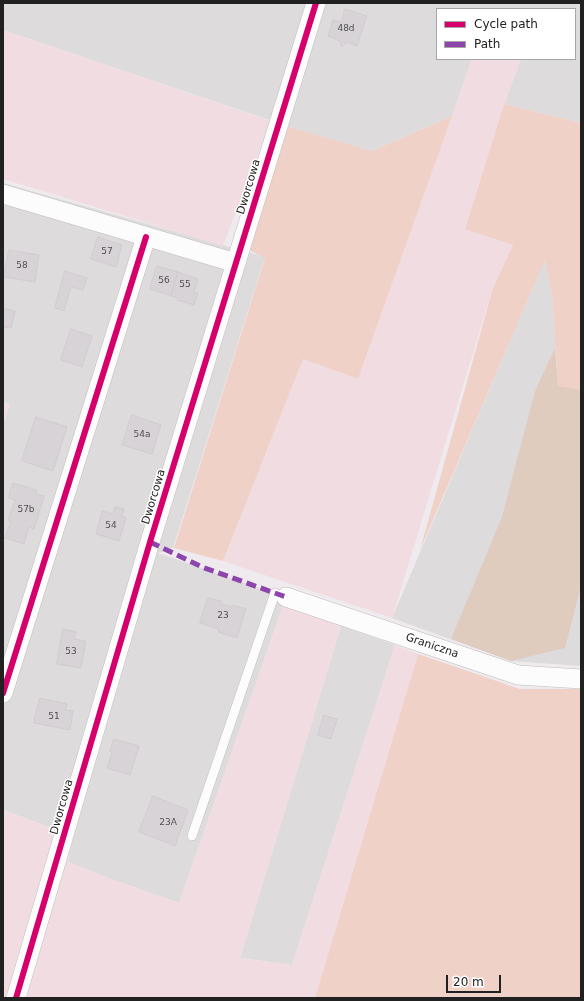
<!DOCTYPE html>
<html>
<head>
<meta charset="utf-8">
<style>
	body { margin:0 }
	#map { position:relative; width:584px; height:1001px; overflow:hidden; background:#efeaed; font-family:"DejaVu Sans",sans-serif }
	canvas { display:block }
	.frame { position:absolute; inset:0; border:4px solid #212121; pointer-events:none }
	.legend { position:absolute; left:436px; top:8px; width:140px; height:52px; box-sizing:border-box; background:#fff; border:1px solid #a6a6a6; margin:0; padding:5px 7px; list-style:none; font-size:12px; color:#212121 }
	.legend li { display:flex; align-items:center; gap:8px; height:20px }
	.legend b { width:20px; border:1px solid #a6a6a6 }
	.scale { position:absolute; left:446px; top:975px; width:55px; height:18px; box-sizing:border-box; border:2px solid #212121; border-top:0; padding-left:5px; font-size:12px; line-height:14px; white-space:nowrap; color:#212121; -webkit-text-stroke:3px #fff; paint-order:stroke }
</style>
</head>
<body>
<div id="map">
<canvas width="584" height="1001"></canvas>
<div class="frame"></div>
<ul class="legend">
<li><b style="height:5px;background:#d6006c"></b>Cycle path</li>
<li><b style="height:5px;background:#8e44ad"></b>Path</li>
</ul>
<div class="scale">20 m</div>
</div>
<script>
const ctx = document.querySelector('canvas').getContext('2d');
ctx.lineJoin = 'round';
function fill(path, color) {
  ctx.fillStyle = color;
  ctx.fill(path, 'evenodd');
}
function stroke(path, color, width, dash) {
  ctx.strokeStyle = color;
  ctx.lineWidth = width;
  ctx.lineCap = dash ? 'butt' : 'round';
  ctx.setLineDash(dash || []);
  ctx.stroke(path);
}
function drawText(font, color, halo, rows, align = 'center') {
  ctx.font = font + ' "DejaVu Sans",sans-serif';
  ctx.lineWidth = 3;
  ctx.setLineDash([]);
  ctx.textBaseline = 'middle';
  ctx.strokeStyle = halo;
  ctx.fillStyle = color;
  for (const [text, x, y, turn = 0] of rows) {
    ctx.save();
    ctx.translate(x, y);
    ctx.rotate((+turn || 0) * Math.PI / 180);
    ctx.textAlign = isNaN(turn) ? turn : align;
    if (halo) ctx.strokeText(text, 0, 0);
    ctx.fillText(text, 0, 0);
    ctx.restore();
  }
}
const residential = new Path2D(`
	M3,3H581V123L504,104L521,59H575V9H437V59H472L452,116L372,151L299,130L3,30Z
	M3,183L265,257L173,548L158,553L286,597L179,903L111,879L68,862L73,836L3,810V425L10,404L3,403Z
	M545,259L552,295L558,386L581,393V666L511,661L392,618Z
	M341,626L395,645L292,965L240,958Z`);
const farmland = new Path2D(`
	M3,30L271,121L223,246L3,179Z
	M472,59H521L504,104L465,228L513,245L493,288L392,618L223,561L303,359L358,379Z
	M3,403L10,404L3,425Z
	M286,597L341,626L240,958L292,965L395,645L418,654L315,998H19L73,836L68,862L111,879L179,903Z
	M3,810L57,830L8,998H3Z`);
const grass = new Path2D(`
	M504,104L581,123V393L558,386L552,295L545,260L420,550L493,288L513,245L465,229Z
	M452,116L358,379L303,359L223,561L174,548L265,258L239,245L286,126L372,151Z
	M418,654L520,689H581V998H315Z`);
const forest = new Path2D(`
	M555,348L558,386L581,390V586L565,648L511,661L451,639L502,517L535,391Z`);
const building = new Path2D(`
	M345,9L367,16L357,46L346,42L345,44L342,47L340,43V41L328,36L333,20L341,22Z
	M98,237L122,245L116,267L91,259Z
	M9,250L39,255L35,282L4,277Z
	M157,266L178,272L171,296L150,289Z
	M65,271L87,278L83,290L71,287L64,311L55,308Z
	M178,272L198,279L194,292L198,293L194,305L177,300L178,298L171,296Z
	M3,308L15,311L11,328L3,327Z
	M71,329L92,336L82,367L61,360Z
	M132,415L161,425L152,454L122,445Z
	M36,417L67,427L53,471L22,461Z
	M13,483L37,490L36,494L44,496L34,529L29,527L24,544L5,538L11,521L8,520L15,500L9,498Z
	M115,507L124,509L122,516L126,518L119,541L96,534L102,511L113,514Z
	M208,598L221,601V604L231,607L232,605L246,609L237,638L218,632L219,629L200,623Z
	M63,629L76,632L74,639L86,641L81,668L57,664Z
	M40,698L67,704L65,710L73,711L70,730L34,723Z
	M324,715L337,719L331,739L318,735Z
	M114,739L139,746L130,775L107,768L112,752L110,751Z
	M153,796L188,810L175,846L139,832Z`);
const service = new Path2D(`
	M192,836L275,593`);
const minor = new Path2D(`
	M3,194L236,263
	M286,597L518,675L581,679
	M3,693L146,237
	M16,998L150,542L316,3`);
const quiet = new Path2D(`
	M150,542L202,567L286,597`);
const cycleway = new Path2D(`
	M3,693L146,237
	M16,998L150,542L316,3`);
const numberNames = [
	["48d",346,29],
	["57",107,252],
	["58",22,266],
	["56",164,281],
	["55",185,285],
	["54a",142,435],
	["57b",26,510],
	["54",111,526],
	["23",223,616],
	["53",71,652],
	["51",54,717],
	["23A",168,823]
];
const streetNames = [
	["Dworcowa",249,187,-73],
	["Dworcowa",154,497,-73],
	["Graniczna",432,646,19],
	["Dworcowa",62,807,-74]
];
fill(residential, '#dedbdd');
fill(farmland, '#f1dde1');
fill(grass, '#efd1c8');
fill(forest, '#e0ccbf');
fill(building, '#d8d3d6');
stroke(building, '#d3cbd1', 1);
stroke(service, '#bfbdbe', 10);
stroke(minor, '#bfbdbe', 20);
stroke(service, '#fdfcfc', 9);
stroke(minor, '#fdfcfc', 19);
stroke(quiet, '#8e44ad', 5, [10, 5]);
stroke(cycleway, '#d6006c', 6);
drawText('9px', '#514f50', null, numberNames);
drawText('11px', '#212121', '#fff', streetNames);
</script>
</body>
</html>
